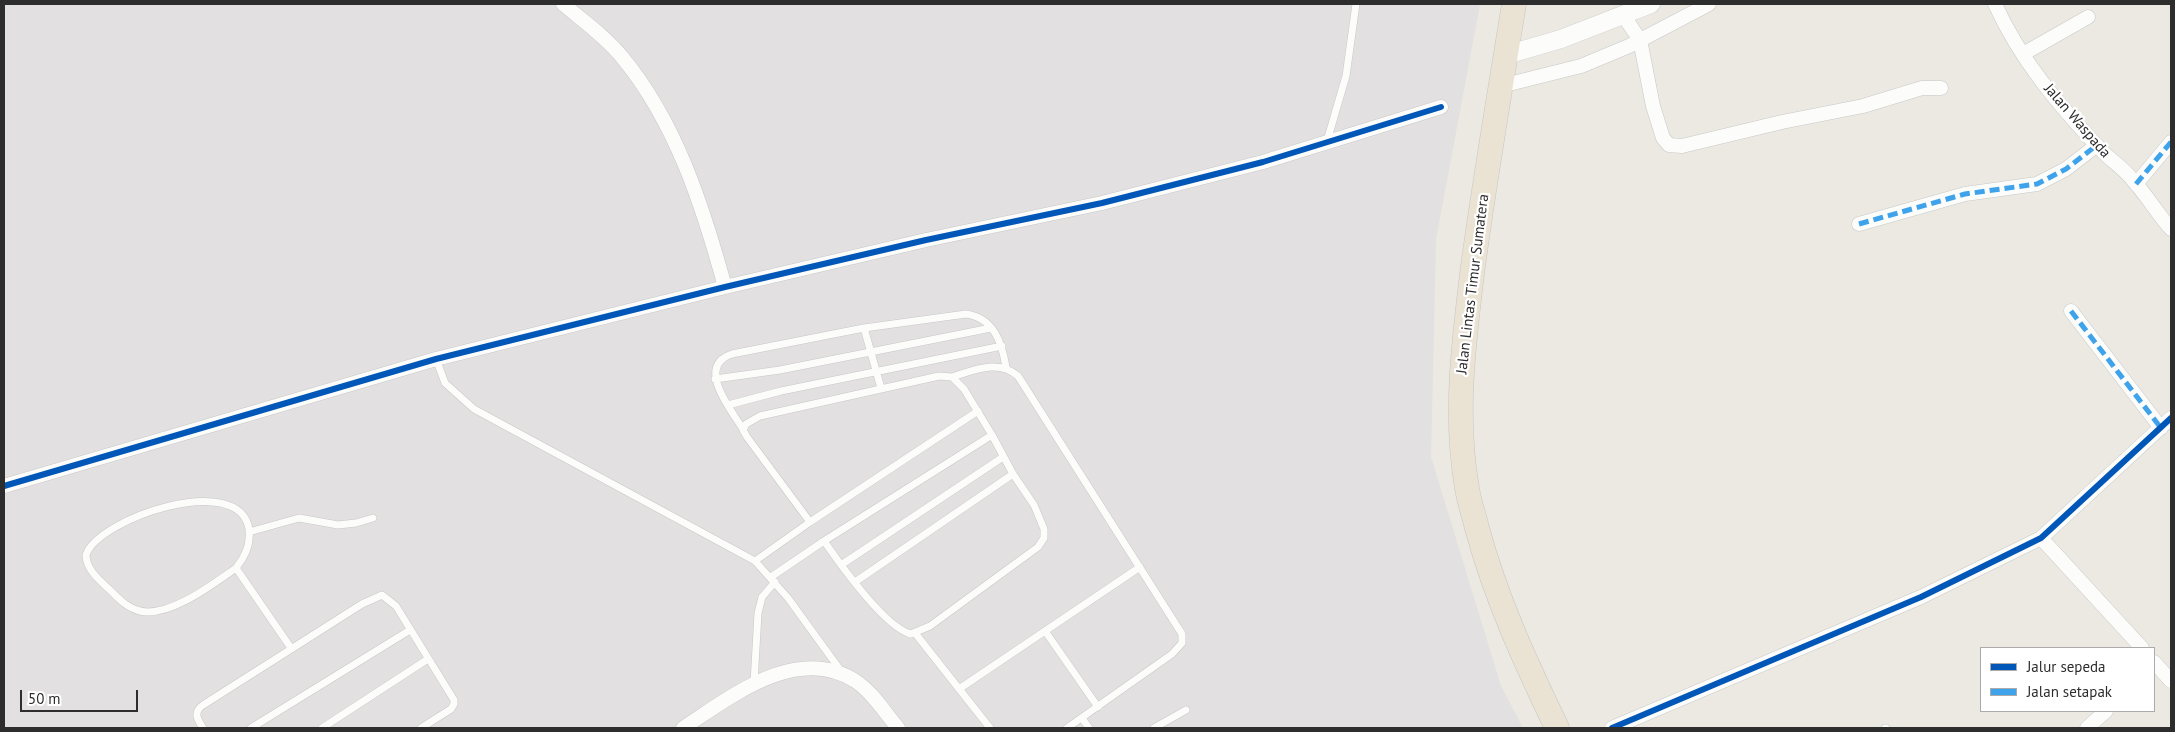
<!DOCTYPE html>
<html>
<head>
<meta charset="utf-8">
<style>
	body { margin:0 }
	#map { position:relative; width:2175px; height:732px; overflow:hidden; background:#ebe9e2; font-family:"PT Sans",sans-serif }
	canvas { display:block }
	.frame { position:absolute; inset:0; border:5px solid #2d2d2d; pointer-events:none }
	.legend { position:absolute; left:1980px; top:647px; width:175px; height:65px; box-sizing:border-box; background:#fff; border:1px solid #ababab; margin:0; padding:6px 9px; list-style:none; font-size:15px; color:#2d2d2d }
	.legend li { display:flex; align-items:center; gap:10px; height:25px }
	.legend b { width:25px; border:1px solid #ababab }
	.scale { position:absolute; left:20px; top:690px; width:118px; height:22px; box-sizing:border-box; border:2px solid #2d2d2d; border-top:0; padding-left:6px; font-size:15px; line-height:18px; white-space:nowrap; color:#2d2d2d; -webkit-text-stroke:4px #fff; paint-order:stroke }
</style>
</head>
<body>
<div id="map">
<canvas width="2175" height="732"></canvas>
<div class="frame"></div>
<ul class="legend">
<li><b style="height:6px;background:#0057b8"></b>Jalur sepeda</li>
<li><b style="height:6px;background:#3ea3eb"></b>Jalan setapak</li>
</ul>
<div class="scale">50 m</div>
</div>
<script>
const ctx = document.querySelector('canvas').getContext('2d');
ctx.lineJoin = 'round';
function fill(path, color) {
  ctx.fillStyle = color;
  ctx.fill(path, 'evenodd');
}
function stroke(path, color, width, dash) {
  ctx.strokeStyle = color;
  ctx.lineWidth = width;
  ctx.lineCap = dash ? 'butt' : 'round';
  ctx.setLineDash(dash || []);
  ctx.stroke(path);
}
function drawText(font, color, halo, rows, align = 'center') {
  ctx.font = font + ' "PT Sans",sans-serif';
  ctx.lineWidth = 4.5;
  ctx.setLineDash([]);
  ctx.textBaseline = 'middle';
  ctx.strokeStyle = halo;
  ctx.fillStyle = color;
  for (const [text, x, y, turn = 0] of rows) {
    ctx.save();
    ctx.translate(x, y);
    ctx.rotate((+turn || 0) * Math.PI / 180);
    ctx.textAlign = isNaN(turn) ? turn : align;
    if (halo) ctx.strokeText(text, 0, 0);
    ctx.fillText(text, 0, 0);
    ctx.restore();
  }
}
const industrial = new Path2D(`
	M4,4H1480L1436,239L1431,457L1501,686L1523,728H4Z`);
const service = new Path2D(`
	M1327,141L1346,76L1356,4
	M864,328L966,314C994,318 1002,343 1006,367
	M436,359L445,383L474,409L755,561L788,598L841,671
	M952,377C975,370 998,359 1018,376L1182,634V643L1172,654L1067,728
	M715,379L780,370L991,328
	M728,405L781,391L1002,346
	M743,429C731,410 695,366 732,354L864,328L881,388
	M810,522L747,437L743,430L746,424L760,416L939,376L952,377L964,389L992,435L1013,474L1034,505L1044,529V538L1038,547L930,626L911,634C884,627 840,564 824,541
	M249,532L299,518L338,525L356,523L373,518
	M755,561L810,522L978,411
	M841,565L1003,457
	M236,568C245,557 251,544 249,529C239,470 97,519 86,555C86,569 99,580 109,589C118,598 127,608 140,611C169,618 213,584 236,568L291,648
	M771,577L824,541L992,435
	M855,582L1013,474
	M1045,631L1098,707
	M915,633L990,728
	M754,683L758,613L762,597L775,582
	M959,689L1140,567
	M1082,718L1089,728
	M203,728C197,719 193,712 203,705L362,604L382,595L396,606L454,700V704L451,709L421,728
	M251,728L410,630
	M322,728L428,659
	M1154,728L1186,710
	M1885,728H1886`);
const minor = new Path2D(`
	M563,4C583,21 605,36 622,57C676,122 703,207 725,287
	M1995,4C2020,60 2061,108 2103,152C2112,161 2123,168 2131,178C2146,194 2157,213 2171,229
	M1623,15L1640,40L1653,106L1663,138L1669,145L1682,146L1782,122L1863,106L1922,88H1941
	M2023,54L2088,17
	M1501,86L1581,66L1629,46L1709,4
	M2136,184L2171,142
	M1859,224L1965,194L2037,184L2066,169L2097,145
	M2071,311L2161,428
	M4,486L436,359L725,287L926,240L1102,203L1263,162L1441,107
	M2041,538L2142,648
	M2154,662L2171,681
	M683,728C732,696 798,643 857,682C874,694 885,713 898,728
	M1612,728L1921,597L2041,538L2171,418
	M2087,728L2106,711`);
const tertiary = new Path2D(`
	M1506,55L1561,39L1651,4`);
const trunk = new Path2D(`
	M1514,4C1500,91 1485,178 1473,266C1464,340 1454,414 1467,488C1469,502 1474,515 1477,528C1496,599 1526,663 1557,728`);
const quiet = new Path2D(`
	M2136,184L2171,142
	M1859,224L1965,194L2037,184L2066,169L2097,145
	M2071,311L2161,428`);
const cycleway = new Path2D(`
	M4,486L436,359L725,287L926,240L1102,203L1263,162L1441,107
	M1612,728L1921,597L2041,538L2171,418`);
const streetNames = [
	["Jalan Waspada",2077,121,49],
	["Jalan Lintas Timur Sumatera",1473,284,-83]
];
fill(industrial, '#e2e0e1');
stroke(service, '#c8c8c7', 8);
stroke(minor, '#c8c8c7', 15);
stroke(tertiary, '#c8c8c7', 19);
stroke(trunk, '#c6c5c3', 25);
stroke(service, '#fcfcfb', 7);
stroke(minor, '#fcfcfb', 14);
stroke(tertiary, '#fcfcfb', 18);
stroke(trunk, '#eae3d4', 24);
stroke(quiet, '#3ea3eb', 5, [10, 5]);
stroke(cycleway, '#0057b8', 6);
drawText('15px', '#2d2d2d', '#fff', streetNames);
</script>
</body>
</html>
